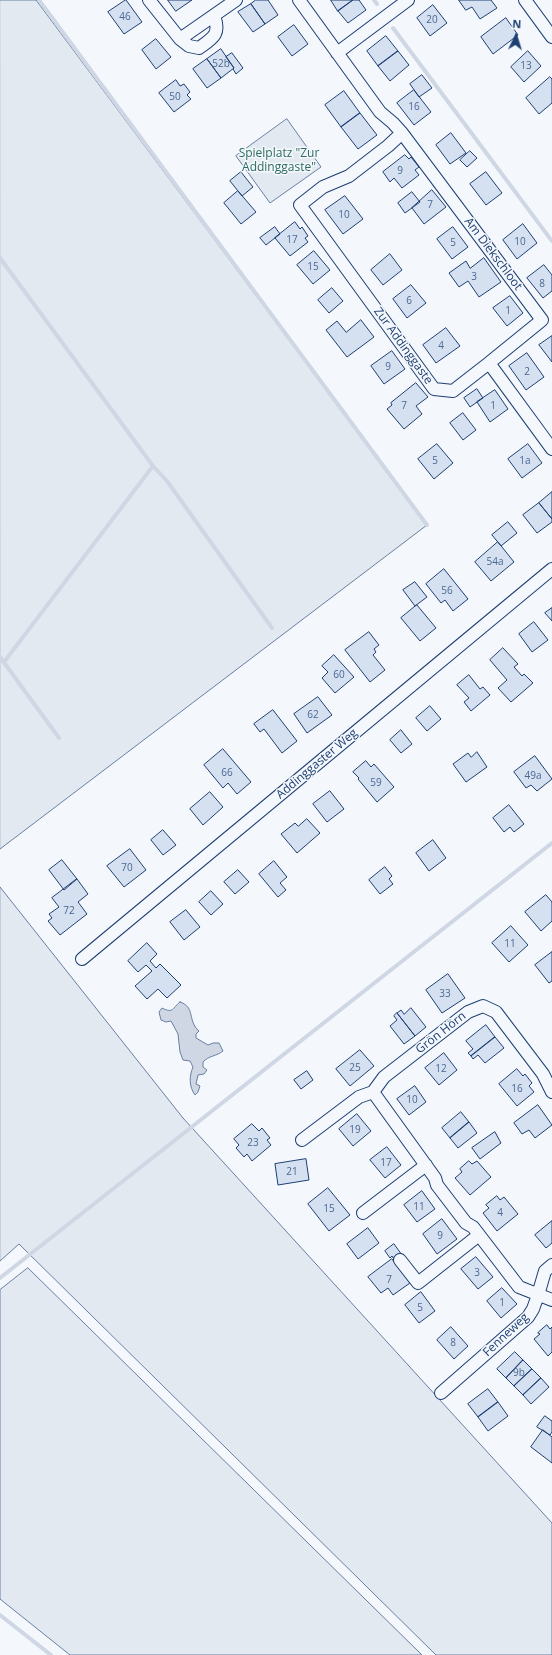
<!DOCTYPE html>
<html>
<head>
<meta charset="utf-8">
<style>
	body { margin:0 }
	#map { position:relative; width:552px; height:1655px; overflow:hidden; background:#f4f7fb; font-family:"Open Sans",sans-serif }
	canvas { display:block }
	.north { position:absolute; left:496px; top:16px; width:40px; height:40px; -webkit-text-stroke:3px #f4f7fb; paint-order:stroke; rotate:4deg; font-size:11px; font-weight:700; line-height:16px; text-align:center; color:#1d3f73 }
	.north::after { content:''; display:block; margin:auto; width:14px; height:18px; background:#1d3f73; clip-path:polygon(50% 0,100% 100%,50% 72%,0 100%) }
</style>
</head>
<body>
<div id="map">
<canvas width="552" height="1655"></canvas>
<div class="north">N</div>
</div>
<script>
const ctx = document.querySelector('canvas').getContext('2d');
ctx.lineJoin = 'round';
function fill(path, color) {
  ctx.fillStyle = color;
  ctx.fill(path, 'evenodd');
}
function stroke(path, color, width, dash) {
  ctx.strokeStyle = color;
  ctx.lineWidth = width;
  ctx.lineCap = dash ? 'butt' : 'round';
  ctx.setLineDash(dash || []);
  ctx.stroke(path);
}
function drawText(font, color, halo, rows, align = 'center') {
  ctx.font = font + ' "Open Sans",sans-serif';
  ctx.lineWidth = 3;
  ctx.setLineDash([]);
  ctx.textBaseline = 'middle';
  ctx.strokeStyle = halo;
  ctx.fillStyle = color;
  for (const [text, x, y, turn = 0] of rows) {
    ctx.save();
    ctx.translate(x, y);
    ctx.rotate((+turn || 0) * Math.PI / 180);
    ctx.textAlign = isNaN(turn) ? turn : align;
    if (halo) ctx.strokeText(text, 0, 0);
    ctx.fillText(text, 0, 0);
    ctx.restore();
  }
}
const green = new Path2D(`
	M0,0H36L427,525L0,849Z
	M287,119L321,167L270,203L236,156Z
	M0,887L183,1118L552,1523V1655H436L19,1244L0,1261Z
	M28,1268L422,1655H70L0,1599V1290Z`);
const water = new Path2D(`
	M180,1002C196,1007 187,1021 199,1031L196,1034V1038L208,1045L213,1043H219L223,1051C217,1056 208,1056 203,1062V1067L207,1070L204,1074L198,1075L196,1084L200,1086L198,1092L195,1095C189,1087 189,1076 193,1067L190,1061L183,1060L180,1052L178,1034L171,1021L166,1022L161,1020L159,1012L162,1008C174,1014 172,1008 180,1002Z`);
const stream = new Path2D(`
	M39,0L427,525
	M374,0L377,4
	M393,28L552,241
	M0,258L153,466L4,662
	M153,466L167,481L272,628
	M0,657L59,738
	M0,1278L552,843
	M0,1615L51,1655`);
const building = new Path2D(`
	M126,0L142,22L124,34L108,12Z
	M168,0H192L176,11Z
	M256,0H268L278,15L265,24L251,4Z
	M331,0H353L338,11Z
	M353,0H359L366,10L348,23L338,11Z
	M459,0H491L497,8L480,19L472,7L466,10Z
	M251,4L265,24L253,32L238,12Z
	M433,5L447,23L430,36L417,18Z
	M506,18L518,35L493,54L481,37Z
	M294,25L308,44L292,56L278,37Z
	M386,36L398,51L378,66L367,51Z
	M156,39L171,57L156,69L142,50Z
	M221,49L234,68L221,78L207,59Z
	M398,51L409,65L390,81L378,66Z
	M528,51L541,66L524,82L511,67Z
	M232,53L243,68L236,74L233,69L234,68L226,57Z
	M207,59L221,78L207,88L193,69Z
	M422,75L432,88L419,97L410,84Z
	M550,77L552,79V103L539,114L526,98Z
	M176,80L180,86L184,84L190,92L187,95L191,99L174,112L159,93Z
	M414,90L431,112L414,125L397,103Z
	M344,91L360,113L341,127L325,105Z
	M360,113L377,135L358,149L341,127Z
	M451,133L466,153L450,164L436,145Z
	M470,151L477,158L467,167L460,160Z
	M405,155L409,159L411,157L419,167L415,170L419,175L402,188L394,178L390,182L383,172Z
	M241,172L253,187L242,196L230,181Z
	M486,172L502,193L486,205L470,184Z
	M432,190L446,207L424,224L412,208Z
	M238,191L256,212L241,224L224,203Z
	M412,192L420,202L405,213L398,203Z
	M345,196L363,219L343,234L325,210Z
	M295,222L300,229L302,227L308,236L305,238L308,242L290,256L275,238Z
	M523,224L537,243L517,259L503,240Z
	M275,227L280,234L266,245L260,238Z
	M453,227L468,247L452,259L437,239Z
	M314,251L330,270L313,284L297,265Z
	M390,254L402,270L383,285L371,270Z
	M484,258L501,282L479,297L468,281L459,287L449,273L466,261L470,268Z
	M544,265L552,275V291L543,298L527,278Z
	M411,285L426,303L407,318L393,299Z
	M332,288L343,301L329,313L318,300Z
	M510,296L523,313L507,326L493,308Z
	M361,320L374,337L347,357L326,330L337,321L346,332Z
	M446,328L460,346L436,363L423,345Z
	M552,336V362L539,345Z
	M392,351L405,369L384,384L371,366Z
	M527,353L544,377L526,390L509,366Z
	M416,383L428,397L416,406L422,414L404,429L387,409L392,405L391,403Z
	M477,389L483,398L470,407L464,398Z
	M495,390L508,409L490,422L477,402Z
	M463,413L476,430L463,440L450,423Z
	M437,444L453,463L434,479L418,459Z
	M528,444L542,463L522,478L508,459Z
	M552,492V519L539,503Z
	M539,503L552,519V522L537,533L523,515Z
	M508,522L517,533L501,546L492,535Z
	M498,542L514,562L491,581L475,562Z
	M444,569L468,599L453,611L445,600L441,603L426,584Z
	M415,582L427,597L415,606L403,590Z
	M417,605L436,628L420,641L401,618Z
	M552,608V621L545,613Z
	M534,622L548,640L532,652L519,634Z
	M369,632L379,645L374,649L376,652L373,655L385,670L370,682L345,650Z
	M503,648L518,664L514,667L522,676L524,674L533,683L511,702L498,688L507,680L490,660Z
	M334,655L354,677L335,693L322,678L328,672L322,666Z
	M469,675L480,689L483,687L490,695L471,711L464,702L469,698L457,685Z
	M318,697L332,715L307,733L294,714Z
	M430,706L441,719L427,731L416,718Z
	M273,710L297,741L282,753L264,729L260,732L254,724Z
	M401,730L412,744L401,753L390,740Z
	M223,749L251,782L237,794L228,783L223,788L204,765Z
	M477,752L487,767L466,782L453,764L468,753L471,757Z
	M535,756L552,779L537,791L531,785L526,788L514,772Z
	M366,761L371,767L374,764L394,787L377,802L358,779L359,778L353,772Z
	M330,791L344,809L327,822L313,804Z
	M210,792L223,807L203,825L190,809Z
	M509,805L524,824L514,832L510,827L504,832L493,818Z
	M307,819L320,833L297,853L281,834L295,823L298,826Z
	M163,830L176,845L163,855L151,840Z
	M433,840L446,858L429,871L416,853Z
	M130,849L146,870L124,887L107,866Z
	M62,860L77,879L64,890L49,870Z
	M274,861L287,877L280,883L286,890L278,897L259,874Z
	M385,867L392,876L389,879L393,884L380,894L369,880Z
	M238,870L249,882L235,894L224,882Z
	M77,879L88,894L78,902L87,914L60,935L48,921L52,918L49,914L59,907L52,898Z
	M211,891L223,904L211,915L199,902Z
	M546,895L552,902V921L541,931L525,912Z
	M186,910L200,927L184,940L170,922Z
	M511,926L528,945L509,962L492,943Z
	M147,943L157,954L150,961L156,968L160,964L181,985L167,998L158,989L147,999L135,986L152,971L146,965L138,972L128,961Z
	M552,952V981L549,983L535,965Z
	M448,974L465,998L442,1013L426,990Z
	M411,1008L426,1027L415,1036L397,1013L401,1010L404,1014Z
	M397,1013L415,1036L404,1044L390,1026L397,1020L394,1016Z
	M486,1025L495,1037L471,1056L468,1053L473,1049L466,1041Z
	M495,1037L504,1048L485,1063L478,1055L473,1059L471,1056Z
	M360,1050L374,1066L350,1086L336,1069Z
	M444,1053L457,1070L439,1085L425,1068Z
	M517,1069L523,1076L525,1074L532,1083L529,1086L534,1092L517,1106L499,1084Z
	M307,1071L313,1080L301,1089L294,1080Z
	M415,1086L426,1102L409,1115L397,1099Z
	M538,1105L552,1125L535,1138L529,1130L522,1134L514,1123Z
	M461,1112L469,1122L450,1138L442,1128Z
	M357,1114L371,1131L353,1146L339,1129Z
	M469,1122L477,1133L458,1148L450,1138Z
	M252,1124L259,1131L262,1128L270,1138L267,1140L271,1145L252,1161L247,1154L244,1157L236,1148L239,1145L234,1139Z
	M495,1132L501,1143L480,1159L472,1148Z
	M387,1147L401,1165L385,1178L370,1160Z
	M306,1159L309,1180L278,1185L275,1164Z
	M469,1161L472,1164L477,1161L491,1177L470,1195L455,1178L462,1172L460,1169Z
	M328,1188L350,1215L329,1231L308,1204Z
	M422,1191L435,1209L417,1222L404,1205Z
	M497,1196L500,1200L504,1197L518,1214L497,1231L483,1213L489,1208L486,1205Z
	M442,1219L457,1239L437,1254L423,1234Z
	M552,1221V1243L546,1248L535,1235Z
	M368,1228L379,1243L358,1259L347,1244Z
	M394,1244L402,1255L395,1261L392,1256L390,1258L385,1251Z
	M476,1257L493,1277L478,1289L461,1269Z
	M392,1259L410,1283L393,1295L388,1288L381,1293L368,1277Z
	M502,1288L517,1304L501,1318L487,1301Z
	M421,1292L435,1311L419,1323L405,1305Z
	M547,1325L550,1329L552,1327V1352L548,1356L534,1339L540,1334L538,1333Z
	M451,1327L468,1346L454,1359L437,1340Z
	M515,1352L523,1360L506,1378L497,1369Z
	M523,1360L532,1369L514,1386L506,1378Z
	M532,1369L541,1378L523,1395L514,1386Z
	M541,1378L549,1387L531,1404L523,1395Z
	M488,1389L498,1402L478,1417L468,1404Z
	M498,1402L508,1416L488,1431L478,1417Z
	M545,1416L552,1421V1432L550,1435L537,1427Z
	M543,1430L552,1437V1463L531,1447Z`);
const minor = new Path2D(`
	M149,0L180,39L189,46L199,48C213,38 221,34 214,16
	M299,0L380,112L393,123L402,133L388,146L349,176L323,187L300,205L434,389L453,391L489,363L552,449
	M525,0L552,37
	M180,39L236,0
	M337,53L408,0
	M402,133L542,320L489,363
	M82,959L552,569
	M552,1092L543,1074L496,1012L483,1006L468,1012L384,1077L373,1092L435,1178L437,1185L466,1223L473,1227L519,1287L552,1300
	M302,1140L359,1097L373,1092
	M363,1213L426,1165
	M400,1260L418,1283L479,1235
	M441,1393L528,1317L533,1309L538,1295L545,1271L552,1265`);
const numberNames = [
	["46",125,17],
	["20",432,20],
	["52b",221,64],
	["13",526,66],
	["50",175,97],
	["16",414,107],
	["9",400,171],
	["7",430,205],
	["10",344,215],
	["17",292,240],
	["10",520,242],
	["5",453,243],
	["15",313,267],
	["3",474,277],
	["8",542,284],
	["6",409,301],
	["1",508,311],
	["4",441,346],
	["9",388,367],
	["2",527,372],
	["7",404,406],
	["1",493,406],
	["5",435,461],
	["1a",525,461],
	["54a",495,562],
	["56",447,591],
	["60",339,675],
	["62",313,715],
	["66",227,773],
	["49a",533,776],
	["59",376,783],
	["70",127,868],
	["72",69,911],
	["11",510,944],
	["33",445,994],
	["25",355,1068],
	["12",441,1069],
	["16",517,1089],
	["10",412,1100],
	["19",355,1130],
	["23",253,1143],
	["17",386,1163],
	["21",292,1172],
	["11",419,1207],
	["15",329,1209],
	["4",500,1213],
	["9",440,1236],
	["3",477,1273],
	["7",389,1280],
	["1",502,1303],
	["5",420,1308],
	["8",453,1343],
	["9b",519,1373]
];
const parkNames = [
	["Spielplatz \"Zur",279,154],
	["Addinggaste\"",279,168]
];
const streetNames = [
	["Am Diekschloot",493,254,53],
	["Zur Addinggaste",403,346,54],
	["Addinggaster Weg",317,764,-40],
	["Grön Hörn",441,1033,-38],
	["Fenneweg",506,1335,-43]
];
fill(green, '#e3e9f0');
stroke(green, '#687fa3', 1);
fill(water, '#cfd7e4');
stroke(water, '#687fa3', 1);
stroke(stream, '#cfd7e4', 4);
fill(building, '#d5e0f0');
stroke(building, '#1d3f73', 1);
stroke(minor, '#1d3f73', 14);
stroke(minor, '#f4f7fb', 12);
drawText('10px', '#4b6792', null, numberNames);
drawText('12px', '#2c6c60', '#f4f7fb', parkNames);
drawText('12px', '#1d3f73', '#f4f7fb', streetNames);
</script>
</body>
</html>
